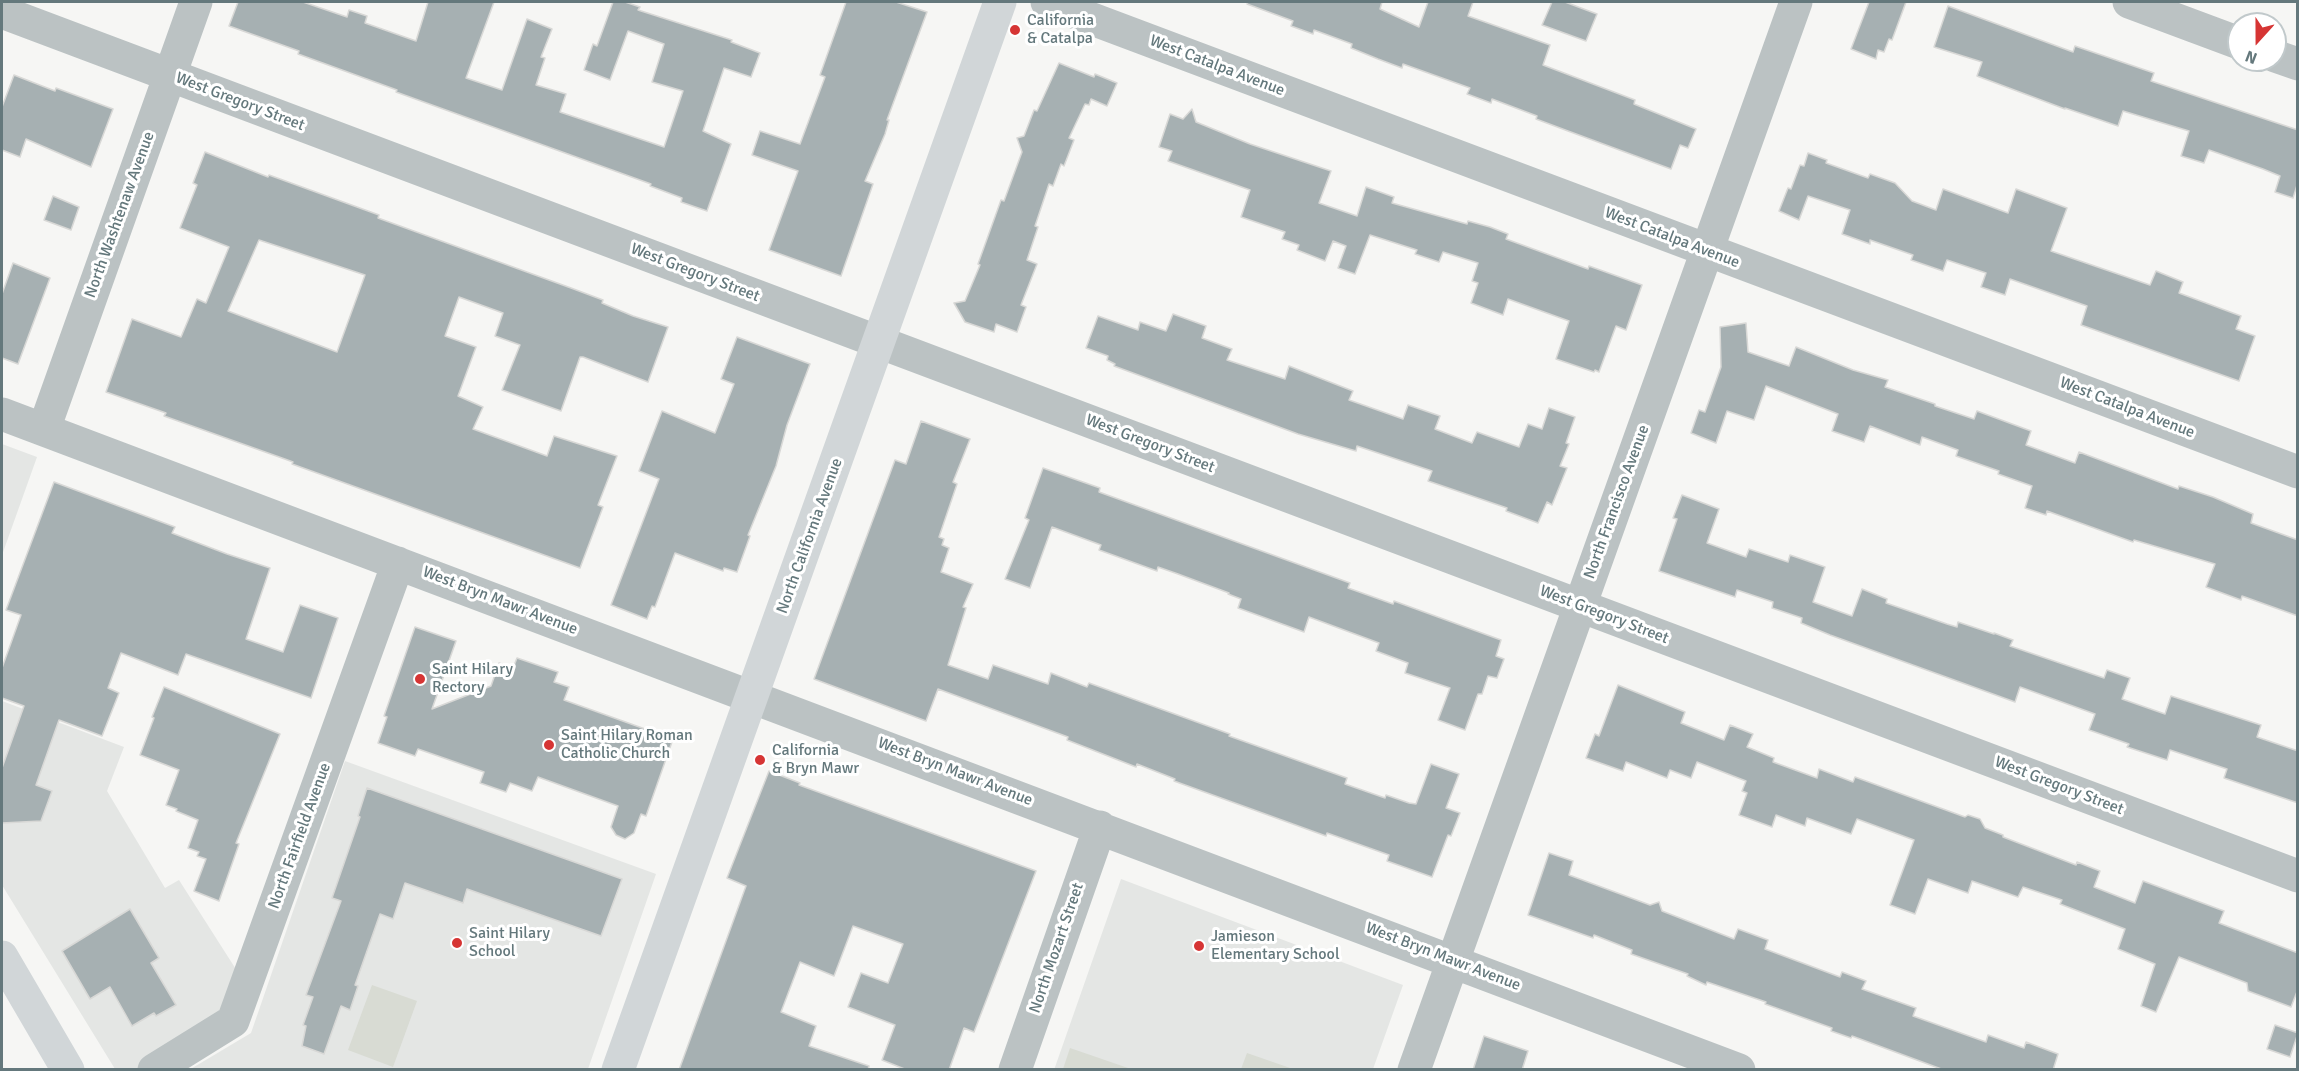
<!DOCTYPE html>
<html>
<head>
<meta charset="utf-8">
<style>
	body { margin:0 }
	#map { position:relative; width:2299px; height:1071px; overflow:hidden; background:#f6f6f4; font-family:Signika,sans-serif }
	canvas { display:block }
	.frame { position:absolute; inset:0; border:3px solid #64787c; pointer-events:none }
	.north { position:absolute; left:2227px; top:12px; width:60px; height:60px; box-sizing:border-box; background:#fff; border:2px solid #c1c9cb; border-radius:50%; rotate:201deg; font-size:16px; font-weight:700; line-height:24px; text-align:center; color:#64787c }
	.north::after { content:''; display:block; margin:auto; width:21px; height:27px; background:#d63534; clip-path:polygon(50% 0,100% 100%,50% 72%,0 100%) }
</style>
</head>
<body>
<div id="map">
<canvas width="2299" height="1071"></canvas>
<div class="frame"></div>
<div class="north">N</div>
</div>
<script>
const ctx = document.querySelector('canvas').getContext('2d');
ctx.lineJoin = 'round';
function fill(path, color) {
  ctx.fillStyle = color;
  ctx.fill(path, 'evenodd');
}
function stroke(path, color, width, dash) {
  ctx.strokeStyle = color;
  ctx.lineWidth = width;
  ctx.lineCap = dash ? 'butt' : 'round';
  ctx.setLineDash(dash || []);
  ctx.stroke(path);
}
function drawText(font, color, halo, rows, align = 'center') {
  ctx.font = font + ' Signika,sans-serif';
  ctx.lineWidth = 6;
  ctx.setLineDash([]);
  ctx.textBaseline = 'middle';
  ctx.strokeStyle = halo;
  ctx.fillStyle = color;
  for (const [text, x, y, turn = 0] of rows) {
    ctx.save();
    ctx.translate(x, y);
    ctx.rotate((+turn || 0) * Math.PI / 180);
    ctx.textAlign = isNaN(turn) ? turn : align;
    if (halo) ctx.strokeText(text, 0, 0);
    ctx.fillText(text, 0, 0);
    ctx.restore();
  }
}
const built = new Path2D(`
	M2,444L37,457L2,555Z
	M2,701L124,747L107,791L165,888L179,880L246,985L158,1069H115L2,885Z
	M345,761L656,874L588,1069L189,1070L251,1033Z
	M1121,879L1403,985L1373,1069L1054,1070Z`);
const green = new Path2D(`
	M372,985L417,1001L393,1067L348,1050Z
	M1070,1048L1131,1069H1063Z
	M1247,1053L1293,1069H1241Z`);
const building = new Path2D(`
	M238,2H303L347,17L349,10L367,16L365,23L416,41L428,2H494L466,78L502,90L527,19L552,29L541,57L545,58L536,85L566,94L560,112L664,147L683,91L652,82L664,44L628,31L610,80L584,70L593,44L597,46L613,2H625L640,7L638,10L732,40L731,42L760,53L751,77L724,68L703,131L731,144L707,211L681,202L682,198L650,186L651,184L396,92L397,90L298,54L299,51L229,26Z
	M846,2H896L927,12L887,120H889L885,134L865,181L873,184L841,276L769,250L798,171L752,155L760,131L800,144L825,77L820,75Z
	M1248,2H1382L1380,9L1419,27L1428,2H1473L1468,16L1550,45L1543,65L1635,100L1634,104L1696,129L1688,148L1680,145L1671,169L1568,131L1536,119L1537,116L1492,99L1491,103L1467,94L1470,88L1403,64L1402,68L1378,59L1351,48L1352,44L1314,30L1313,34L1291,26L1293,21L1247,4Z
	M1552,2H1565L1597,14L1586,41L1542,25Z
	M1869,2H1906L1892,40L1889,39L1884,52L1878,50L1876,59L1851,49Z
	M1948,6L2073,52L2075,46L2154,73L2151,81L2298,130V182L2293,198L2275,192L2280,176L2263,169L2209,150L2204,163L2181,156L2189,131L2123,111L2118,126L2065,108V109L1977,76L1982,62L1934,47Z
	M1059,63L1094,77L1095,74L1117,83L1107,106L1091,99L1089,105L1085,104L1069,138L1074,140L1064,166L1061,164L1053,186L1049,184L1035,226L1038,227L1027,260L1037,264L1021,305L1026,307L1017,332L996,324L994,332L965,322L954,303L965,301L980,265L978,264L1001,200L1004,201L1022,152L1017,138L1024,136L1034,110L1037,111Z
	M14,75L55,91L56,88L113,109L91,167L26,139L20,157L2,150V107Z
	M1192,109L1196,122L1250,144L1331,171L1319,203L1357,216L1366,187L1394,197L1392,203L1467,224L1468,221L1490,227L1508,234L1506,239L1588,269L1589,266L1642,285L1626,330L1616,326L1599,372L1595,370L1594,372L1556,359L1569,321L1508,299L1503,315L1471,303L1478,283L1472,281L1478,263L1443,252L1439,262L1415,254L1417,250L1370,235L1355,274L1338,268L1346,246L1333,241L1325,261L1297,250L1299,245L1282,239L1285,232L1241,217L1250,190L1168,161L1172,151L1159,147L1170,114L1183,119Z
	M205,152L268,177L269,175L379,215L378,218L571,288L603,300L602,303L633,316L668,327L648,382L583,357H580L561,411L502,390L520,345L495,336L503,313L459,297L445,336L476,347L458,396L483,407L473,429L547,456L554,436L617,456L598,505L603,507L580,568L292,464L293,462L282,458L164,416L166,413L106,392L132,319L181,337L197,299L206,303L229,247L180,228L197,185L193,183ZM259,240L365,275L337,352L228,311Z
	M1808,153L1827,160L1826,163L1868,178L1870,174L1895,183L1912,201L1936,210L1943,189L2008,213L2016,189L2067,208L2051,251L2150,285L2156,271L2183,282L2179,293L2241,316L2236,329L2255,336L2239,381L2081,325L2087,306L2010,279L2005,295L1981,287L1986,273L1947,260L1943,271L1911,260L1913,255L1870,240V244L1842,234L1850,210L1808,196L1799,220L1779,211L1788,188L1791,189L1800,165L1804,166Z
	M53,196L79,207L71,230L44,220Z
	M13,263L50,278L18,364L2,358V294Z
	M1173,314L1206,326L1202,338L1232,349L1227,360L1285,379L1289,366L1353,391L1349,400L1403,419L1408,405L1440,416L1435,429L1472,443L1477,432L1519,447L1528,424L1542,429L1549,408L1575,417L1566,443L1569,444L1560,466L1567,468L1552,505L1547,502L1538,523L1506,511L1507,508L1428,481L1432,471L1357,446L1356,451L1298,434L1114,366L1115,364L1107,360L1108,356L1086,348L1098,316L1138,330L1140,322L1166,331Z
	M1746,323L1748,352L1789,366L1796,347L1853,370L1888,380L1885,387L1935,404V406L1974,419L1977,411L2031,431L2026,445L2075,463L2079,452L2178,489L2179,486L2213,497L2253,514L2251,523L2298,540V616L2242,596L2241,600L2206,587L2215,564L2134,540L2133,542L2047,511L2046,515L2025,508L2032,486L1998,474L1999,471L1956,456L1958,450L1922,437L1920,445L1870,426L1864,442L1832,431L1838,414L1766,386L1754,420L1727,411L1716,443L1691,433L1699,410L1705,412L1721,367L1720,327Z
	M737,337L810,364L787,425L776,466L748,535L750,536L737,572L724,568L723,571L675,553L655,607L652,606L647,619L611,605L659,479L639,471L662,411L715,433L734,384L721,379Z
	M921,421L970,439L953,482L957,484L939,537L944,539L942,545L949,548L941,572L973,584L963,607L966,608L948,665L988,679L993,665L1048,684L1051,673L1087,687L1089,683L1230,734L1229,736L1347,778L1345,784L1385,798L1386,795L1409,803L1416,804L1431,764L1459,774L1446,808L1460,813L1451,836L1448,835L1432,877L1387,861L1389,855L1327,833L1326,836L1174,781L1175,779L1137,764L1136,767L1067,740L1068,737L938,689L926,721L814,679L895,460L906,464Z
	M1043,468L1100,488L1099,492L1350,583L1348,588L1393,604L1394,601L1501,640L1496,656L1504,659L1497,678L1488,676L1482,694H1478L1465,730L1438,720L1450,688L1405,673L1408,663L1376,651L1379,643L1309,617L1304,632L1238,608L1241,599L1228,594L1229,593L1178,574L1158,567L1157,571L1099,550L1101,545L1052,527L1030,588L1005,579L1029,520L1025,518Z
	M54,482L175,527L172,533L227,554L270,568L246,639L283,652L300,605L338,618L311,698L186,654L178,675L121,653L108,688L119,693L102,736L59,720L36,785L52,791L41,821L2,823V768L24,706L2,698V668L21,615L6,610Z
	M1682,495L1719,509L1707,543L1746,557L1749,549L1788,562L1790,555L1825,567L1813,602L1852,616L1862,589L1887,599L1886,603L1947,624L1957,627L1958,622L1994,634V633L2013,640L2010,646L2104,678L2107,670L2130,678L2122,699L2165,714L2171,696L2261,725L2257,737L2298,751V803L2224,778L2227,769L2170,750L2167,760L2127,747L2129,744L2089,730L2095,714L2020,687L2015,702L1830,635L1801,623L1802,618L1772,608L1773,602L1737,590L1735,597L1659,571L1677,519L1673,518Z
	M415,627L456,641L432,709L491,686L499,663L513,668L517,658L558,672L554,682L569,687L564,700L673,739L646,816L641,814L634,833L625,839L616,835L611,827L618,806L538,777L532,791L510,783L506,792L480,783L484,772L418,749L415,756L378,743L387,717L384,716Z
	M1618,685L1685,712L1681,723L1724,740L1730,725L1753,734L1747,747L1774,758L1773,762L1817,778L1819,769L1853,782L1855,777L1965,817L1968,815L1980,819L1985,828L2003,835V837L2076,865L2077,862L2100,871L2094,887L2135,903L2143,881L2224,911L2219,923L2298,953V989L2291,1007L2248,991L2247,983L2179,957L2156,1012L2141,1006L2155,964L2118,949L2125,929L2060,904L2062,900L2023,887L2018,897L1972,881L1968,893L1928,879L1915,914L1890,905L1914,840L1857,819L1851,834L1807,818L1805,826L1776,815L1772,827L1739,815L1747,793L1742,791L1746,781L1697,762L1691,778L1670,770L1667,778L1626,762L1623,771L1586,758L1595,734L1599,736Z
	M164,687L280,734L236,843L239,844L219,901L194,891L206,859L197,856L199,852L188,848L198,820L176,811L177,809L166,805L179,770L140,755L154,718L152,717Z
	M769,771L800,783L799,785L1036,871L974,1032L964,1028L949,1070H907L882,1060L895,1025L848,1007L861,973L888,983L903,944L853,926L834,976L800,962L781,1012L816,1026L809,1046L869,1066L868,1070H679L746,886L727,878Z
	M367,788L622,879L601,936L467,889L463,903L405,883L393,919L380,914L355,985L358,986L350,1010L341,1006L324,1054L302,1046L306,1026L303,1025L313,997L306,995L341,901L332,898L360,817L358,816Z
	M1549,853L1573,861L1569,875L1650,905L1659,902L1662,911L1734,939L1738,929L1768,940L1765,949L1840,977L1842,972L1866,981L1862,989L1916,1008L1913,1016L1986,1042L1988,1035L2024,1048L2026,1042L2058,1054L2053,1070H1944L1852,1036L1851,1038L1831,1031L1832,1028L1765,1004L1766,1002L1707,982L1706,985L1687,976L1688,974L1631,954L1632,950L1594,935L1593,938L1528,915Z
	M130,909L159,958L151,963L176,1005L156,1016L154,1013L132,1026L110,987L90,999L62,951Z
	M2275,1025L2298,1033L2290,1057L2267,1049Z
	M1484,1036L1528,1051L1522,1070H1473Z`);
const minor = new Path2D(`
	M1047,2L2298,472
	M2129,2L2239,43
	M2,12L2298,876
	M2275,56L2298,64
	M2,414L1739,1070
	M44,429L196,2
	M154,1070L233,1021L398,563
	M1015,1070L1100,827
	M1414,1070L1796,2`);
const major = new Path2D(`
	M2,957L68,1070
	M618,1070L1000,2`);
const markers = [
	[1015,30,6,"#d63534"],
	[420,679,6,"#d63534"],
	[549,745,6,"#d63534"],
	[760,760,6,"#d63534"],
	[457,943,6,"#d63534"],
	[1199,946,6,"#d63534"]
];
const poiNames = [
	["California",1027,21],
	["& Catalpa",1027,39],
	["Saint Hilary",432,670],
	["Rectory",432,688],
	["Saint Hilary Roman",561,736],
	["Catholic Church",561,754],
	["California",772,751],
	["& Bryn Mawr",772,769],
	["Saint Hilary",469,934],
	["School",469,952],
	["Jamieson",1211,937],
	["Elementary School",1211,955]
];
const streetNames = [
	["West Catalpa Avenue",1217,66,21],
	["West Gregory Street",240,102,21],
	["North Washtenaw Avenue",120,215,-70],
	["West Catalpa Avenue",1672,238,21],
	["West Gregory Street",695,273,21],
	["West Catalpa Avenue",2127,408,21],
	["West Gregory Street",1150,444,21],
	["North Francisco Avenue",1617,502,-70],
	["North California Avenue",810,536,-70],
	["West Bryn Mawr Avenue",500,601,21],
	["West Gregory Street",1604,615,21],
	["West Bryn Mawr Avenue",955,772,21],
	["West Gregory Street",2059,786,21],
	["North Fairfield Avenue",300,836,-70],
	["North Mozart Street",1057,948,-71],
	["West Bryn Mawr Avenue",1443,957,21]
];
fill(built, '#e4e6e4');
fill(green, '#d8dbd3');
fill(building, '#a6b0b2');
stroke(building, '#d8d8d6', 1.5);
stroke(minor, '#bbc2c3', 33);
stroke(major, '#d1d6d8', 33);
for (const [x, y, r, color] of markers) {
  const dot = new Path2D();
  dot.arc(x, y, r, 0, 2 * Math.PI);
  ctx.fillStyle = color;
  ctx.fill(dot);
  stroke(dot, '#fff', 2);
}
drawText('16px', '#64787c', '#fff', poiNames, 'left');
drawText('16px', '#64787c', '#fff', streetNames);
</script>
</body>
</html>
